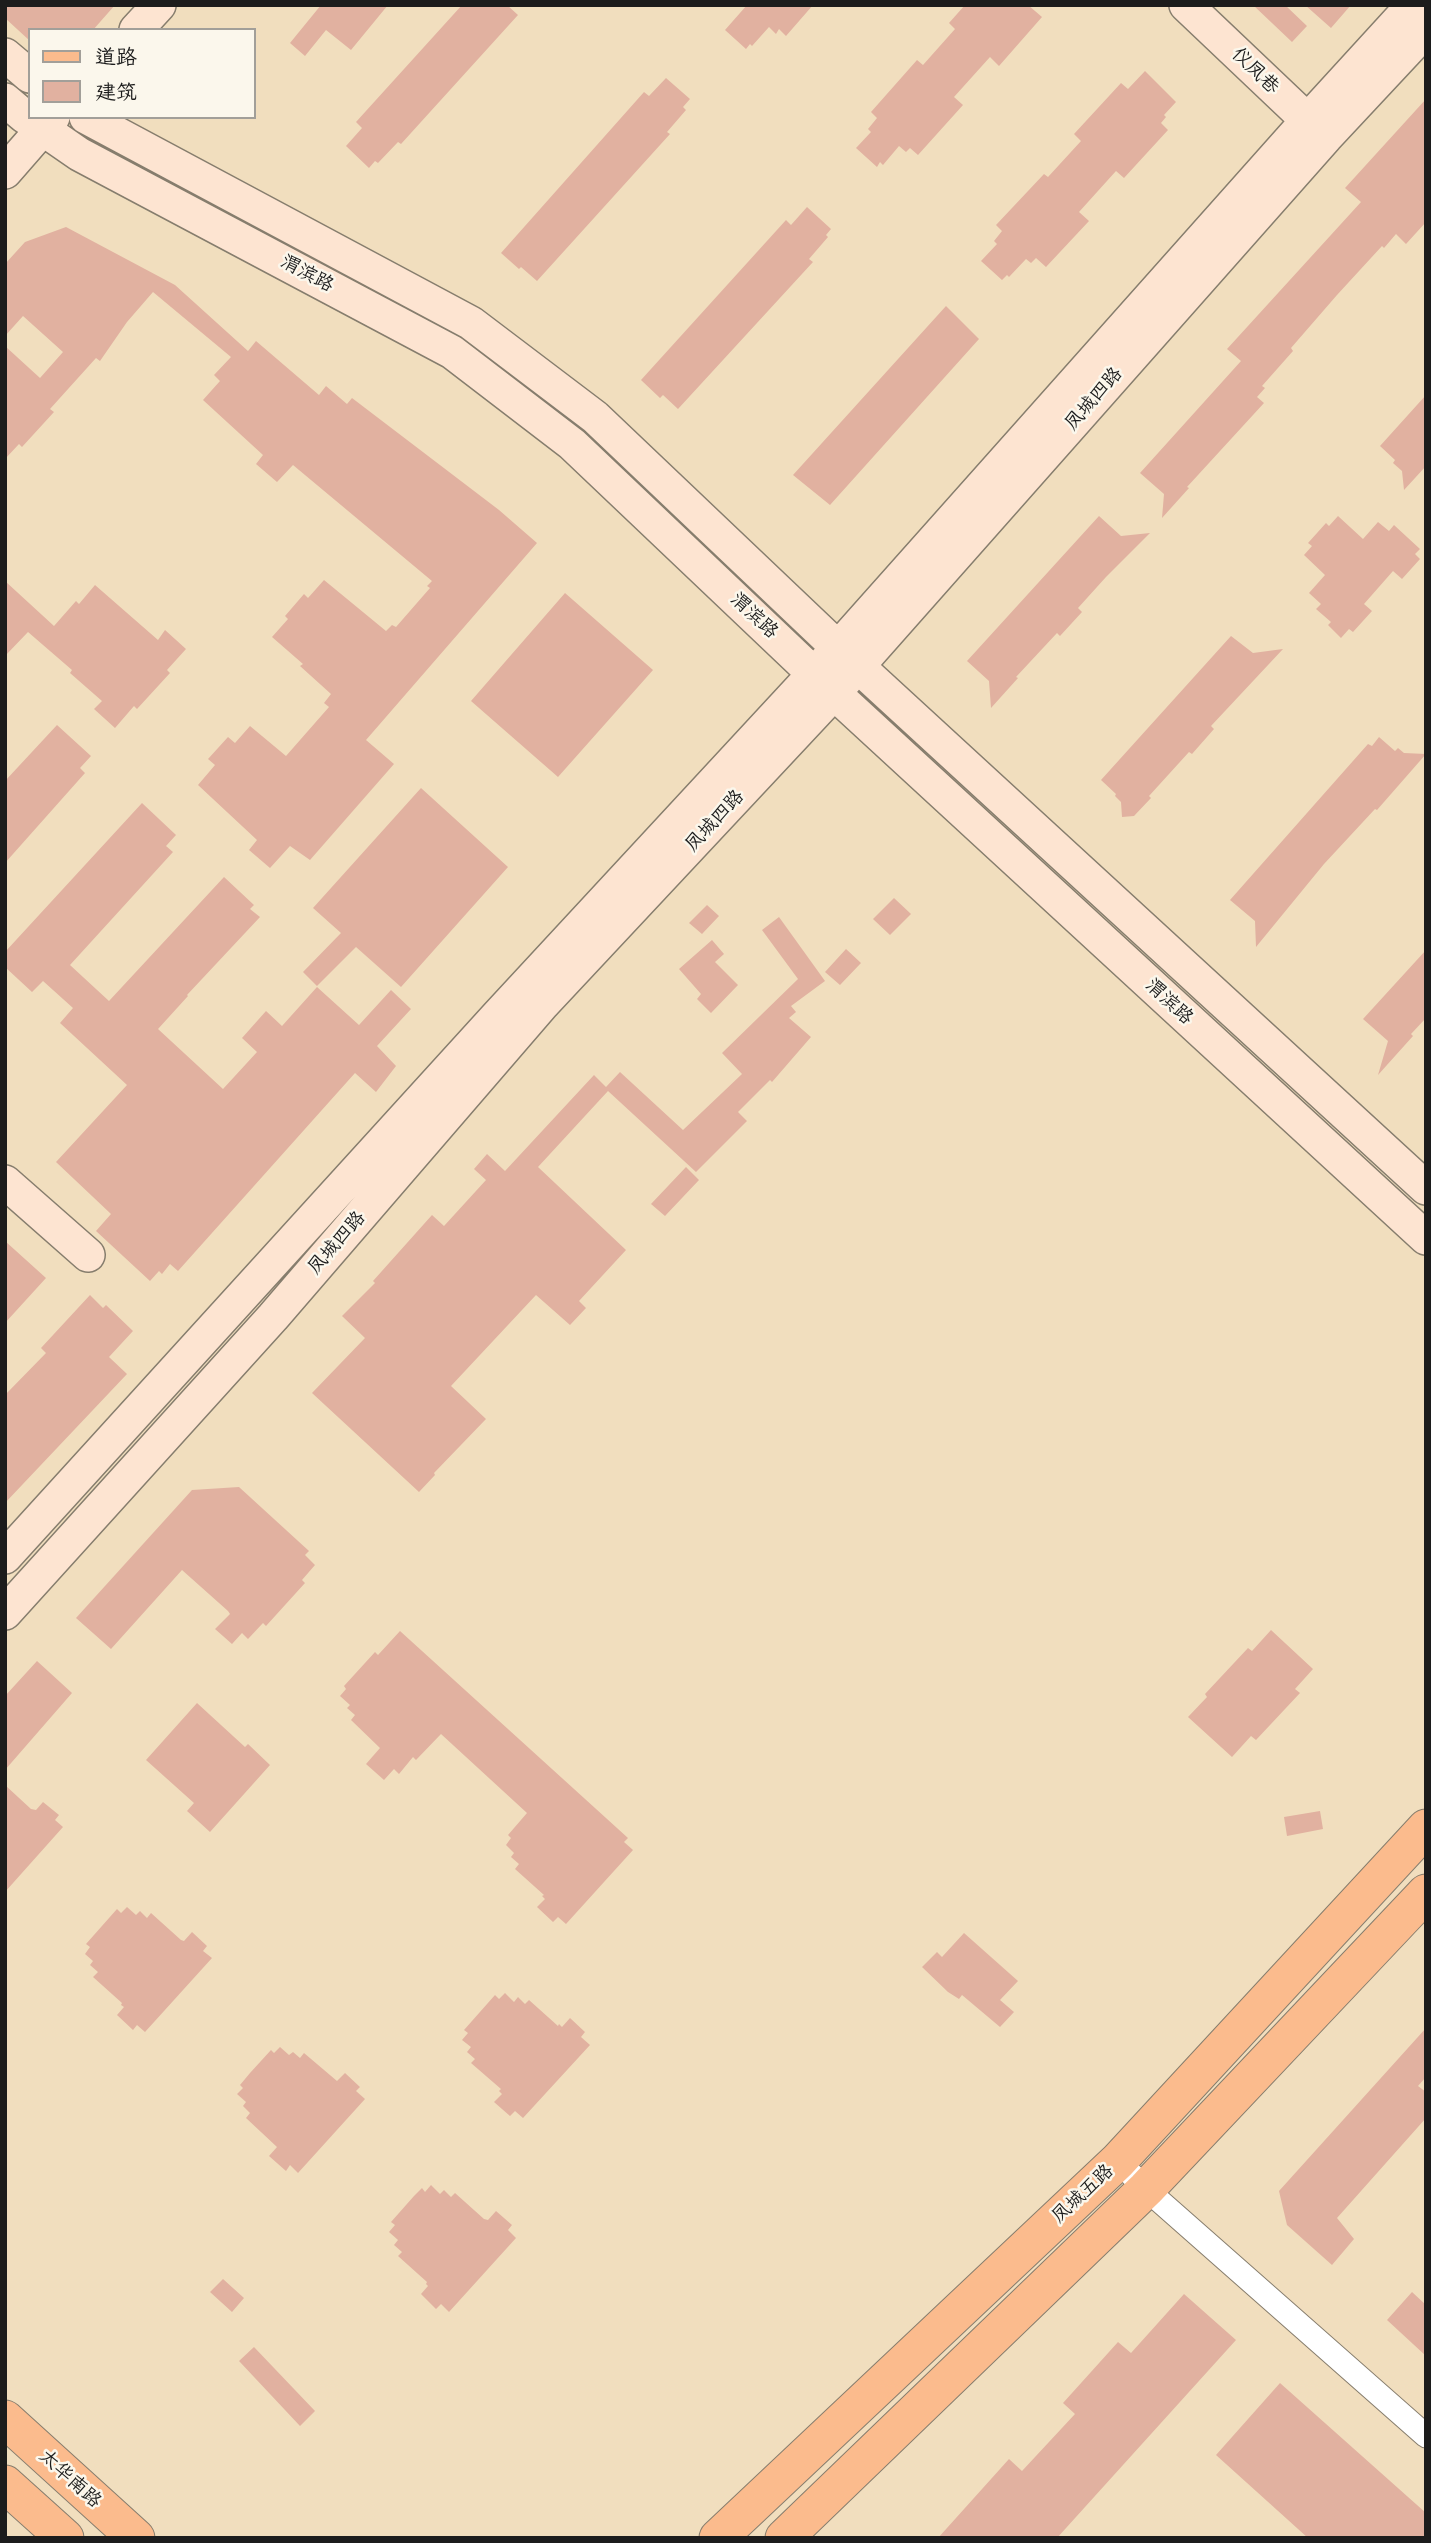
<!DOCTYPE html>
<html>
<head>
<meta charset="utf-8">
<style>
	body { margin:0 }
	#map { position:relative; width:1431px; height:2543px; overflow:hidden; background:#f1debe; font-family:"Shantell Sans","LXGW WenKai TC",sans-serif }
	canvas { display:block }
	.frame { position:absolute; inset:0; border:7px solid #1c1c1c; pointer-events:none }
	.legend { position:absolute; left:28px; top:28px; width:228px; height:91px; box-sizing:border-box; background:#fbf7ec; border:2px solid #a29f99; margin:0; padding:9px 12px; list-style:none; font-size:21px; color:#1c1c1c }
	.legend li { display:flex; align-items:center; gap:14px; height:35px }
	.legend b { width:35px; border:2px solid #a29f99 }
</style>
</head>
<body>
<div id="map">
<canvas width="1431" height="2543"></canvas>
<div class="frame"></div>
<ul class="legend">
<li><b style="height:9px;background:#fbbb8d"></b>道路</li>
<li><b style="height:19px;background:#e1b1a0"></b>建筑</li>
</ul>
</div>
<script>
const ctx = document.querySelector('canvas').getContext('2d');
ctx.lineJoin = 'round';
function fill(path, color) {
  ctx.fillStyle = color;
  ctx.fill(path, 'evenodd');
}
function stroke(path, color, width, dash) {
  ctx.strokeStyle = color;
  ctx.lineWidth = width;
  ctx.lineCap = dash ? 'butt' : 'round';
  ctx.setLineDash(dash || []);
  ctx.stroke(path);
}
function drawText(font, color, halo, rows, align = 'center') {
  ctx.font = font + ' "Shantell Sans","LXGW WenKai TC",sans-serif';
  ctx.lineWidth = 5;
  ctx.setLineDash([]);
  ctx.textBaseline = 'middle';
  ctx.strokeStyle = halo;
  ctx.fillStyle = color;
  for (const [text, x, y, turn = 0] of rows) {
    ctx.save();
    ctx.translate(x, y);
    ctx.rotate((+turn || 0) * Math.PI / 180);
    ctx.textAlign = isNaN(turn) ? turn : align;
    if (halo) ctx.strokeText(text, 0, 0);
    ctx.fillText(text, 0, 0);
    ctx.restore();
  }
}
const building = new Path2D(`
	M5,5H115L93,30H30V41L5,18Z
	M321,5H388L351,50L326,30L305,56L290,43Z
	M462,5H507L518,15L401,144L398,142L378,163L375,161L369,168L346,146L362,128L356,122Z
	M747,5H813L786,36L779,29L776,34L769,27L752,46L750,44L746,49L725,30Z
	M965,5H1028L1042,17L999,66L990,57L954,97L963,105L918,155L910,148L906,152L899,146L883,165L880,162L877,167L856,148L871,132L868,129L877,118L871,112L917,60L923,65L955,29L949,23Z
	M1253,5H1285L1307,26L1292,42Z
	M1305,5H1351L1331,28Z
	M1145,71L1176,102L1164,115L1166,117L1161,123L1168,130L1124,178L1116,171L1079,212L1089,221L1046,267L1036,258L1031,263L1026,259L1009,277L1007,275L1002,280L981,261L997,244L994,241L1002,231L996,225L1044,174L1048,177L1081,141L1074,134L1121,83L1128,89Z
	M666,78L690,99L683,107L686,110L667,132L670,134L537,281L521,267L519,269L501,253L644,92L649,96Z
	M1426,99V222L1406,244L1396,234L1384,248L1382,246L1337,295L1291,348L1293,351L1262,386L1265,388L1257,397L1264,403L1187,487L1189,488L1162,518L1164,494L1140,473L1241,361L1227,349L1361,202L1345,188Z
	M807,207L831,229L826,235L828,237L809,259L813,262L678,409L663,395L660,398L641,380L786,220L791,225Z
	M66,227L175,285L248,351L256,341L319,395L326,386L347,404L352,398L499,510L537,543L366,740L394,764L310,860L290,846L270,868L249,850L257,840L198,785L215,765L208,759L228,737L235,743L250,726L286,756L329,707L324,703L331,694L300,666L303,664L272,637L288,619L285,616L304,594L308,598L324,580L386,631L392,625L396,627L430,588L427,586L432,581L293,465L277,482L256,464L263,455L203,400L220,381L214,375L231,357L153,292L127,322L100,361L96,358L50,409L54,412L22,447L19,444L5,459V346L40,378L63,352L23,316L5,336V264L25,242Z
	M946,306L979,339L830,505L793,475Z
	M1426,395V466L1404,490L1402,471L1393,463L1395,460L1380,446Z
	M1099,516L1121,536L1150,533L1106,577L1078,608L1082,612L1060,636L1057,633L1016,677L1018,678L991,708L989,681L967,661Z
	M1338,516L1363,539L1378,522L1389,531L1394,525L1420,549L1415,554L1420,559L1402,579L1393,571L1364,604L1372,611L1353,632L1349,629L1341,638L1328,625L1331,622L1316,609L1321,604L1309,593L1325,575L1304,555L1312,546L1308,543L1326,523L1329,526Z
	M5,581L54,626L76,601L79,604L95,585L158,640L165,630L186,649L167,670L170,673L137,709L134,706L115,728L94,709L102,701L70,673L72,670L28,632L5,656Z
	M565,593L653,670L558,777L471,701Z
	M1231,636L1253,653L1283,649L1211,726L1214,729L1192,754L1189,752L1149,796L1151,798L1134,816L1122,817L1121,802L1115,796L1116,794L1101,780Z
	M57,725L91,756L80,768L85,773L5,863V781Z
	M1379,737L1395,751L1398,748L1404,753L1426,754L1377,810L1375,809L1324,864L1256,947L1255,921L1230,900L1368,744L1372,746Z
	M421,788L508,867L401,987L356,947L317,986L303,972L341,933L313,908Z
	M142,803L176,835L166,846L173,852L70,965L109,1001L224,877L254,905L250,909L260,917L187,995L188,996L158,1029L223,1089L257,1052L242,1038L266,1011L282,1026L317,987L359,1025L391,990L411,1009L377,1046L396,1066L376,1092L355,1073L178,1271L170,1264L162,1274L159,1271L150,1281L96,1231L111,1214L56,1162L127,1085L60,1023L73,1008L43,981L32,992L5,967V952Z
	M894,898L911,914L890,935L873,919Z
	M707,905L719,916L702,934L689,923Z
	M779,917L825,981L791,1006L796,1012L789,1018L811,1037L772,1082L770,1080L738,1112L747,1121L696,1172L608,1091L538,1167L626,1250L579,1301L586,1308L570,1325L536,1295L451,1386L486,1419L434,1473L435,1475L419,1492L312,1393L365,1338L342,1316L375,1283L373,1281L432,1215L444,1226L486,1180L474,1169L487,1154L505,1171L594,1075L606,1087L620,1072L683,1130L742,1074L722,1053L798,979L762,930Z
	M712,940L724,954L715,962L738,985L711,1013L697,999L701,994L679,969Z
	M846,949L861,963L840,985L825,972Z
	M1426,950V1018L1411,1034L1413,1036L1378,1075L1388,1041L1363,1019Z
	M686,1167L699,1180L665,1216L651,1204Z
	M5,1241L46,1278L5,1323Z
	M90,1295L103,1308L106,1305L133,1331L109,1357L127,1374L5,1503V1395L46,1353L41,1348Z
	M239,1487L309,1551L305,1555L315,1565L302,1580L305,1583L266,1626L263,1623L248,1639L242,1633L232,1644L215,1629L230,1614L228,1611L182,1570L111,1649L76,1618L192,1490Z
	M1271,1630L1313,1669L1295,1689L1300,1693L1256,1740L1251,1736L1232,1757L1188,1717L1207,1697L1205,1694L1248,1648L1252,1651Z
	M400,1631L628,1838L624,1842L633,1850L566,1924L558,1917L553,1922L537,1907L545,1899L542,1896L544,1895L515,1869L519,1864L511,1857L514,1853L506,1845L511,1838L508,1835L527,1813L441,1734L416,1760L413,1757L399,1774L394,1769L384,1780L366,1764L380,1748L351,1720L355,1715L347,1708L350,1705L340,1696L346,1689L344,1686L375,1652L378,1655Z
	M37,1661L72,1693L5,1770V1696Z
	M197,1703L245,1747L248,1744L270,1765L210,1832L187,1811L194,1803L146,1760Z
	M5,1785L31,1809L36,1810L43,1802L59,1815L55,1820L63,1827L5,1892Z
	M1320,1811L1323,1829L1287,1836L1284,1817Z
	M127,1907L136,1915L140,1911L147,1918L151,1913L181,1940L184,1941L192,1932L207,1946L203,1951L212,1958L145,2032L137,2025L133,2030L117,2015L124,2007L121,2005L122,2003L93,1977L98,1972L90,1965L93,1961L85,1954L90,1947L86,1944L117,1909L121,1913Z
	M964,1933L1018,1981L1000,2000L1014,2012L1000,2027L962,1995L959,1999L948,1992L922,1967L937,1952L942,1957Z
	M505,1993L514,2002L518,1997L525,2004L529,2000L558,2026L559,2024L562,2027L570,2018L585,2032L581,2037L590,2045L523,2118L515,2111L510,2116L494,2102L502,2094L499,2091L501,2089L471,2063L475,2059L467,2052L471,2047L462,2040L468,2033L464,2030L495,1995L499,1999Z
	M1426,2028V2077L1418,2086L1426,2092V2118L1337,2218L1354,2239L1332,2265L1287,2225L1279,2191Z
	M280,2047L289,2055L293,2052L300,2058L304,2053L337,2081L345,2073L360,2087L356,2091L365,2099L298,2173L290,2165L286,2171L269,2156L277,2147L246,2118L250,2113L243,2106L246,2102L237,2094L243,2088L240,2085L250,2073L271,2050L274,2053Z
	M431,2185L440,2194L444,2190L451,2197L455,2193L484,2219L488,2220L496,2211L512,2225L508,2230L516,2238L449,2312L441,2304L436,2309L421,2294L428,2286L426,2284L427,2282L398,2256L402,2252L394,2245L398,2240L389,2232L395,2225L391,2222L414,2196L422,2188L425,2192Z
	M223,2279L244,2298L232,2312L210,2292Z
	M1412,2292L1426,2305V2356L1387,2320Z
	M1184,2294L1236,2340L1057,2538H938L1009,2459L1022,2471L1075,2414L1063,2403L1118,2342L1131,2353Z
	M254,2347L315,2411L300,2426L239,2361Z
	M1280,2383L1426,2513V2538H1308L1216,2455Z`);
const street = new Path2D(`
	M1118,2161L1146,2189L1426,2436`);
const secondary = new Path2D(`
	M1186,5L1324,136
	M136,30L159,5
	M5,55L30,76
	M5,100L24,116L79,154L452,352L572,444L834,693L1426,1238
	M86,117L471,323L595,417L838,648L1426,1188
	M5,172L53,117
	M5,1182L88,1255
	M5,1557L498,1015L838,648L1307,121L1413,5
	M5,1613L273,1317L542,1005L834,693L1326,137L1426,30`);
const primary = new Path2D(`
	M5,2419L136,2538
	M5,2484L65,2538
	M718,2538L1118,2161L1426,1828
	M784,2538L1146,2189L1426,1893`);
const streetNames = [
	["仪凤巷",1255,71,44],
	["渭滨路",307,274,28],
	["凤城四路",1094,399,-49],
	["渭滨路",754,616,43],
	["凤城四路",715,821,-47],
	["渭滨路",1169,1002,43],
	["凤城四路",337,1243,-49],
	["凤城五路",1083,2194,-43],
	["太华南路",70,2479,42]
];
fill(building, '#e1b1a0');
stroke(street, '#867d6d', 25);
stroke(secondary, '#867d6d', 36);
stroke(primary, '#867d6d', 39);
stroke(street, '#fff', 23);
stroke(secondary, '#fde4d1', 33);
stroke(primary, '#fbbb8d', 37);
drawText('19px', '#1c1c1c', '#fbf7ec', streetNames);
</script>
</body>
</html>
